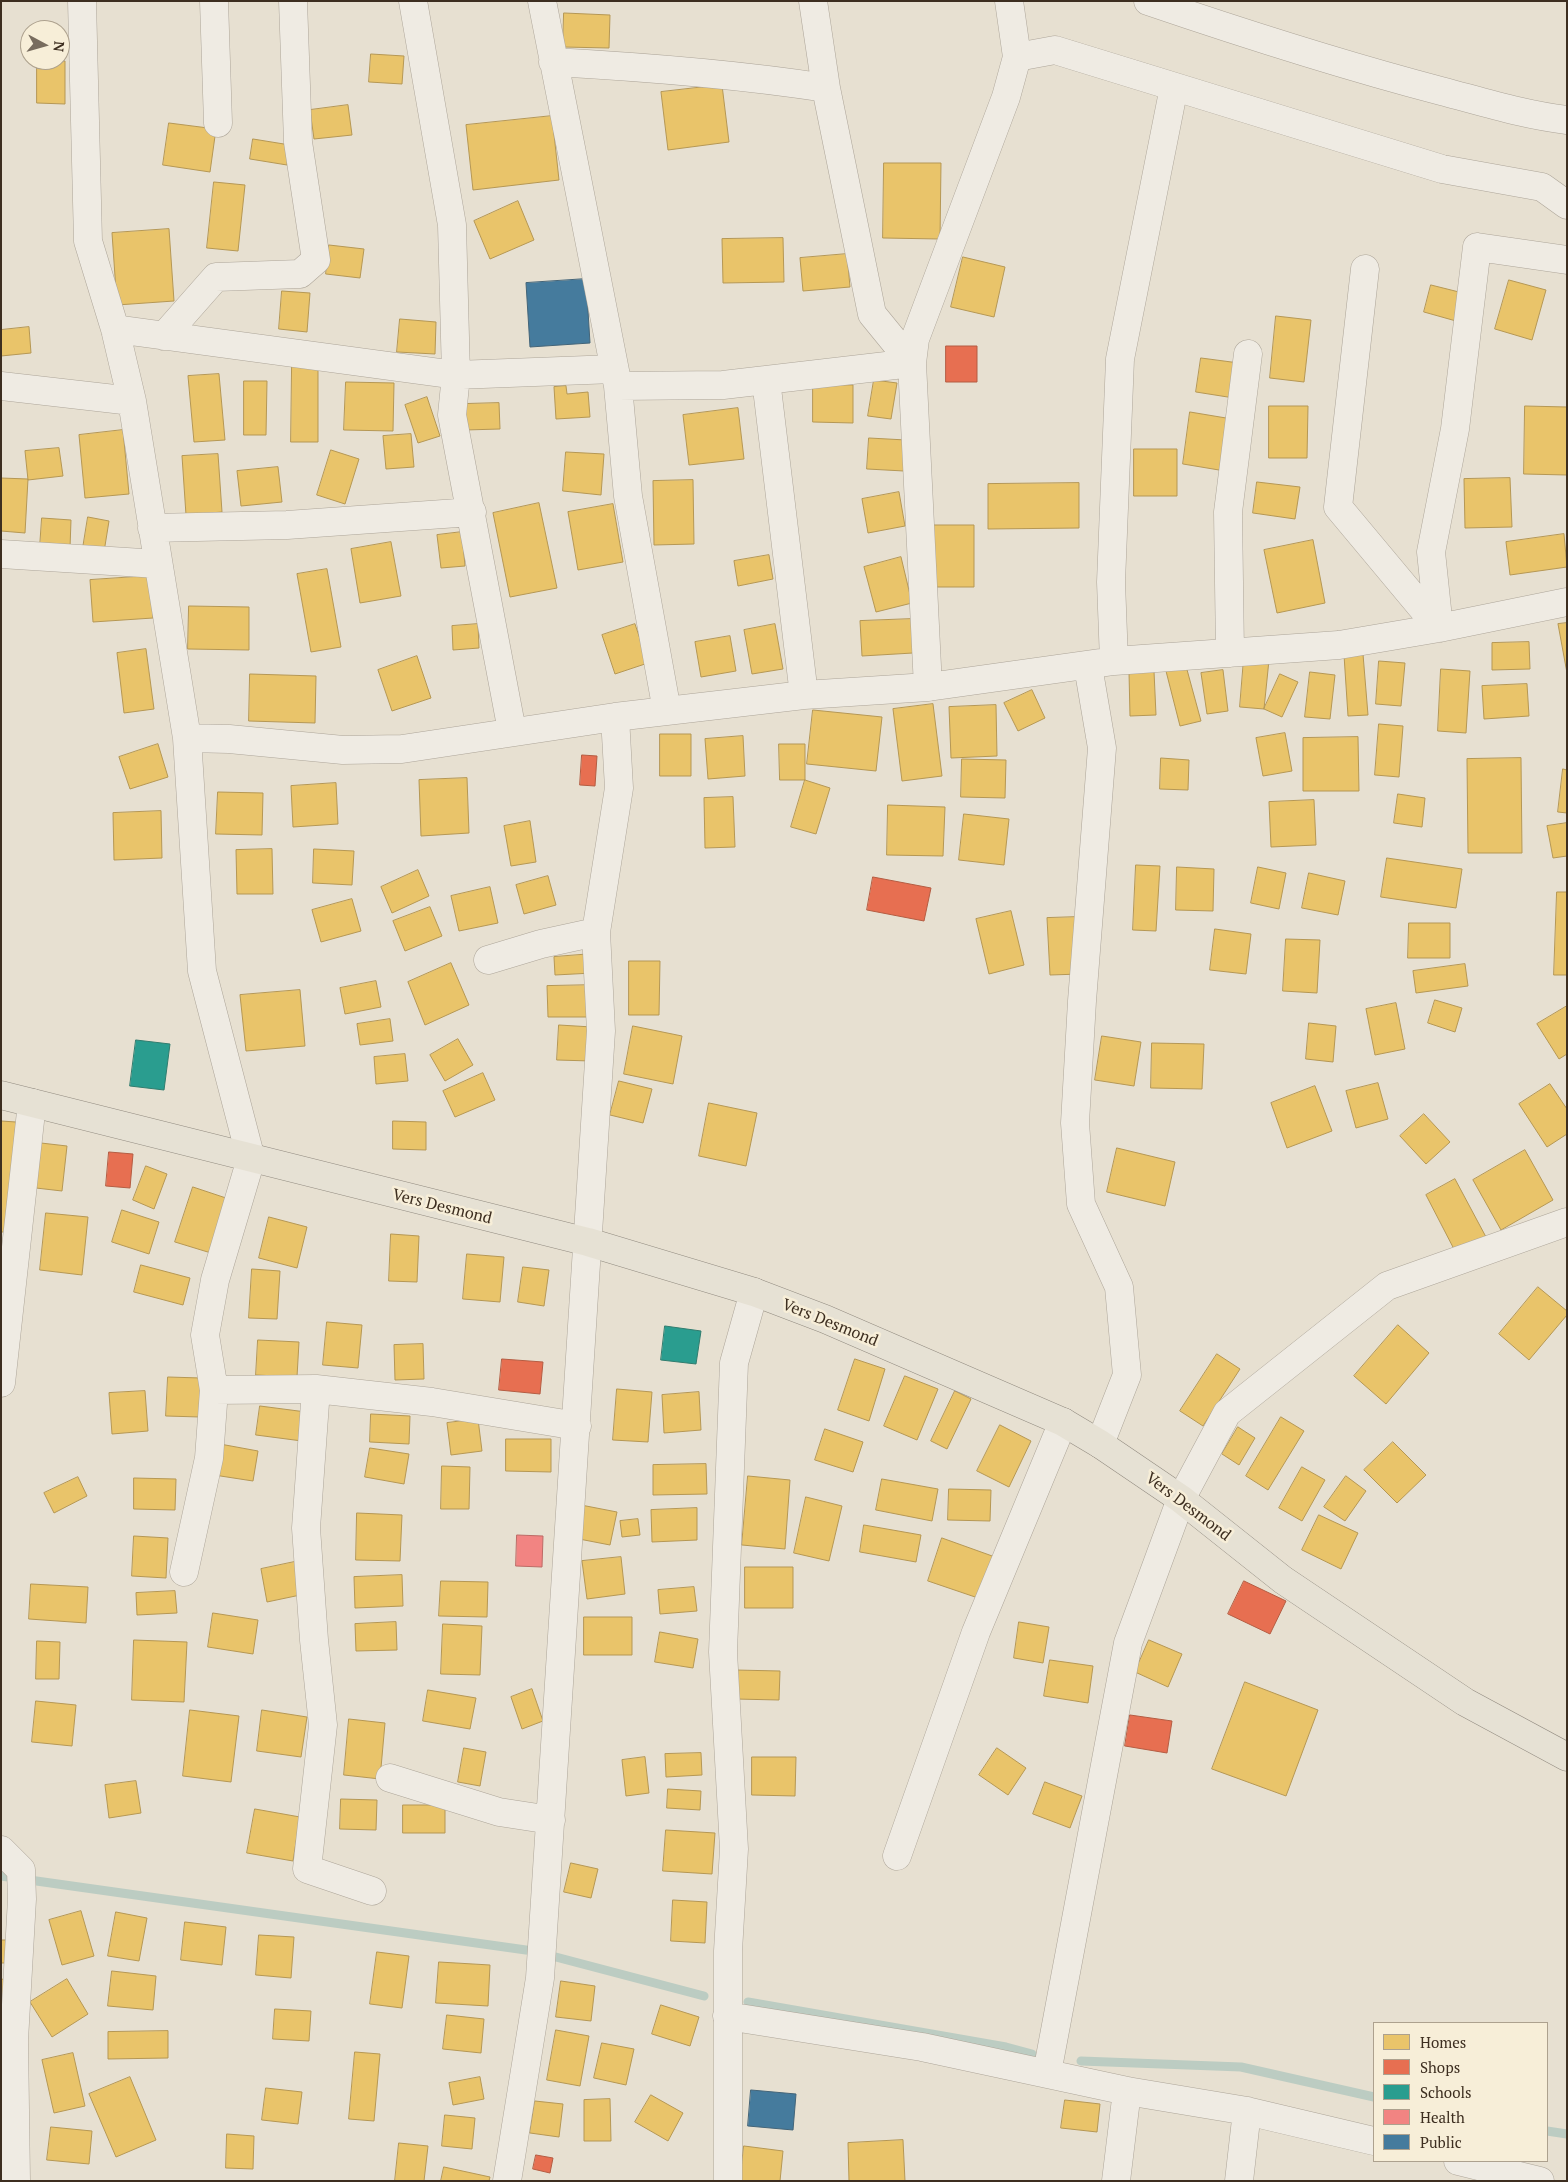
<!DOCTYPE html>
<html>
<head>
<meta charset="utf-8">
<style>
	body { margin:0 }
	#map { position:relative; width:1568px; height:2182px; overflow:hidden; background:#e7e0d1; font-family:"PT Serif",serif }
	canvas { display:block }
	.frame { position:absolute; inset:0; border:2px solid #3d2e20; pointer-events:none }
	.legend { position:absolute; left:1373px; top:2022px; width:175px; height:140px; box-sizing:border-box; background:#f7eed8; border:1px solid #ada18e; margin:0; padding:6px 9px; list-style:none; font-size:15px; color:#3d2e20 }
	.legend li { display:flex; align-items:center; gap:10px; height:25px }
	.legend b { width:25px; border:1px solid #ada18e }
	.north { position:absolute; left:20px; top:20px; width:50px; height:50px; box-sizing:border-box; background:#f7eed8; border:1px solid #ada18e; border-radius:50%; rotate:96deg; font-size:14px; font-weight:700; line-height:20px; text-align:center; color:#3d2e20 }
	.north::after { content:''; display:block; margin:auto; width:18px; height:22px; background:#786c5e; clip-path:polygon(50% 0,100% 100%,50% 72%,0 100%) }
</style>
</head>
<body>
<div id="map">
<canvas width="1568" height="2182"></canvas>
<div class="frame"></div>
<ul class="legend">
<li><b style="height:14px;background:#e9c46a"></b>Homes</li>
<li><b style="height:14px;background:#e76f51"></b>Shops</li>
<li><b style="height:14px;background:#2a9d8f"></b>Schools</li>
<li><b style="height:14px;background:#f28482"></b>Health</li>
<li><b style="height:14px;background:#457b9d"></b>Public</li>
</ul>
<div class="north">N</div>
</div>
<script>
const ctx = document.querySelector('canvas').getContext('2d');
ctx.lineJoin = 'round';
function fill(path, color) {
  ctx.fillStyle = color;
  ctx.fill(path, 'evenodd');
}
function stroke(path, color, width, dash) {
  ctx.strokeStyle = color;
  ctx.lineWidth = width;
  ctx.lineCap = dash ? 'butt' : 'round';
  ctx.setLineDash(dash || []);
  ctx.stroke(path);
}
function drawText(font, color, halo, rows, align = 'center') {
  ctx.font = font + ' "PT Serif",serif';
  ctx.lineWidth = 5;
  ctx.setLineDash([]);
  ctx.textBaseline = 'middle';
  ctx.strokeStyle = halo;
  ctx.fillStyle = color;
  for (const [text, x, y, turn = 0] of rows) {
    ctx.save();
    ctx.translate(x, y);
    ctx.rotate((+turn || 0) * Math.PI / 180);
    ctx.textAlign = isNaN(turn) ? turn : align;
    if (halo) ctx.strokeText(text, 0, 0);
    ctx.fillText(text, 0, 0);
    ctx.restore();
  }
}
const homes = new Path2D(`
	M564,13L610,15L609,48L563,47Z
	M371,54L404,56L402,84L369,82Z
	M37,61H65V104L37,103Z
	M722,85L729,142L668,150L661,92Z
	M348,105L352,135L314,139L310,110Z
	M552,116L559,180L473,190L466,125Z
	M169,123L216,129L210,172L163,165Z
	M253,139L290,145L287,165L250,159Z
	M884,163H941L940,239L883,238Z
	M214,182L245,185L238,251L207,248Z
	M518,201L534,240L490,259L474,221Z
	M169,229L174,301L117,305L112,233Z
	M783,238L784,282L723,283L722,239Z
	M329,245L364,249L360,278L326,274Z
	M847,254L850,287L803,291L800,258Z
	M963,257L1005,267L994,317L951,307Z
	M1509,280L1546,290L1532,340L1495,329Z
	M1431,285L1463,293L1456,321L1424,312Z
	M282,291L310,293L307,332L279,329Z
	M1276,316L1311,320L1304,382L1270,378Z
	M400,319L436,322L435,354L397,352Z
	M29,327L31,353L1,356V330Z
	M1201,358L1239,363L1234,398L1196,392Z
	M292,365H318V442H291Z
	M219,374L225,440L194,442L188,376Z
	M874,380L897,383L891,419L868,416Z
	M244,381H267L266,435H244Z
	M346,382L394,383L393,431L344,430Z
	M813,384L853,385V423L813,422Z
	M566,386L567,394L588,392L590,417L556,419L554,387Z
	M427,397L440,436L418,443L405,405Z
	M499,403L500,429L465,430L464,404Z
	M1269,406H1308L1307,458H1269Z
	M1525,406L1567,407V475L1524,474Z
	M738,408L744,459L689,465L683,415Z
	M1190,412L1232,419L1225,471L1183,464Z
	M123,430L129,494L85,498L79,435Z
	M411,434L414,467L386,469L383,436Z
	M869,438L906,440L904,471L867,469Z
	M59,448L63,476L28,480L25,451Z
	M1134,449H1177V496H1134Z
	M331,450L359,459L345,504L317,495Z
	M566,452L604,454L601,495L563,491Z
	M218,454L222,512L186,515L182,456Z
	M278,467L282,502L241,506L237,471Z
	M1,478L28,479L25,533L1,531Z
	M1510,478L1512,527L1465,528L1464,479Z
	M693,480L694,544L654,545L653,481Z
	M1257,482L1300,487L1295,519L1253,513Z
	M1079,483V528L988,529V484Z
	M899,492L905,526L868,533L862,499Z
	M539,503L557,588L510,597L493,513Z
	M613,504L623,562L578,570L568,512Z
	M88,517L109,521L104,552L83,548Z
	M42,518L71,520L70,548L40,547Z
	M931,525H974V587H931Z
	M462,532L465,566L441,568L437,535Z
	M1564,534L1567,567L1510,575L1506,542Z
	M1313,540L1325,603L1277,613L1264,550Z
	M391,542L401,596L360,603L351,549Z
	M769,555L773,579L738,586L734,561Z
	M901,557L912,603L876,612L864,567Z
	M327,569L341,647L311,652L297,574Z
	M150,576L153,618L93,622L90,580Z
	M189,606L249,607V650L188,649Z
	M912,619L913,653L862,656L860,621Z
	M1567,623V673L1558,624Z
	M478,624L479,648L453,650L452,626Z
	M635,624L648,663L615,674L602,635Z
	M775,624L783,669L752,674L744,630Z
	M730,636L736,671L701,677L695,642Z
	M1529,642L1530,669L1492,670V643Z
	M146,649L154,709L124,713L117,653Z
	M1363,654L1368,715L1348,716L1344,655Z
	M417,656L431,698L392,711L378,670Z
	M1244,658L1269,660L1264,709L1240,707Z
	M1379,661L1405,663L1401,706L1376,704Z
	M1186,666L1201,721L1180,726L1166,671Z
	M1441,669L1470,671L1466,733L1438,731Z
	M1223,670L1228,711L1207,714L1201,673Z
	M1154,671L1156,715L1130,716L1129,672Z
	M1310,672L1335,675L1330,719L1305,717Z
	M250,674L316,676L315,723L249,721Z
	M1280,674L1298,682L1282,717L1264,709Z
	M1527,684L1529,716L1484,719L1482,686Z
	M1032,690L1045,718L1018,731L1004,703Z
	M933,704L942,776L902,781L893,709Z
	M996,705L997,756L951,758L949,707Z
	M813,710L882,717L876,771L807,764Z
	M1379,724L1403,726L1399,777L1375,775Z
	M1285,733L1292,771L1263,776L1256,738Z
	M660,734H691V776H660Z
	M743,736L745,776L708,779L705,739Z
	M1358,737L1359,791H1303V738Z
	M158,744L168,777L130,789L119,757Z
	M779,744H805V780H780Z
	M1161,758L1189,760L1188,790L1160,789Z
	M1521,758L1522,853H1468L1467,759Z
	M962,759L1006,760L1005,798L961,797Z
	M1563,769L1567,770V813L1558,812Z
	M467,778L469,833L421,836L419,780Z
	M805,780L830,788L816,834L791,827Z
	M336,783L338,824L293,827L291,786Z
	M218,792L263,793L262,835L216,834Z
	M1398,794L1425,798L1422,827L1394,823Z
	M733,797L735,847L705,848L704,798Z
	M1314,800L1316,845L1271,847L1269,802Z
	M888,805L945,807L943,856L887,855Z
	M161,811L162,858L114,860L113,813Z
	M964,814L1009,819L1004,865L959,860Z
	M530,821L536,862L511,866L504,826Z
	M1567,823V856L1553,858L1547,826Z
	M272,849L273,894H237L236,850Z
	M314,849L354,851L352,885L313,883Z
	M1387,858L1462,869L1456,908L1381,897Z
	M1136,865L1160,866L1156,931L1133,930Z
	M1177,867L1214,869L1213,911L1176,910Z
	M1258,867L1286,873L1279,909L1251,903Z
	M418,870L429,896L392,913L381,887Z
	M1309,873L1345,881L1338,915L1302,908Z
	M548,876L556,905L524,914L516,885Z
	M490,887L498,923L459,931L451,896Z
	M1557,892H1567V975H1554Z
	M352,899L361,931L321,942L312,910Z
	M430,907L442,936L405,951L393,921Z
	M1011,911L1024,965L989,974L976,919Z
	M1078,917L1081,974L1050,975L1047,918Z
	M1409,923H1450V958H1408Z
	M1215,929L1251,934L1246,974L1210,970Z
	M1286,939L1320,940L1317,993L1283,991Z
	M592,954L593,973L555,975L554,957Z
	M629,961H660L659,1015H629Z
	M451,963L469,1005L425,1025L408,982Z
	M1465,964L1468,986L1416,993L1413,971Z
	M376,981L381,1007L345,1014L340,988Z
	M595,985V1017H548L547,986Z
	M300,990L305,1046L246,1051L240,995Z
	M1435,1000L1462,1008L1455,1032L1428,1023Z
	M1396,1003L1405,1049L1375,1055L1366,1009Z
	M1567,1006V1054L1559,1059L1537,1024Z
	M390,1019L393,1041L360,1045L357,1024Z
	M1309,1023L1336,1026L1333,1062L1306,1059Z
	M559,1025L592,1027L591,1061L557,1060Z
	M633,1026L682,1036L673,1084L624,1074Z
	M1102,1036L1141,1042L1134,1086L1095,1080Z
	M458,1039L473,1065L445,1081L430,1055Z
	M1152,1043L1204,1044L1202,1089L1151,1088Z
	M405,1054L408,1081L376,1084L374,1057Z
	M483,1073L495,1100L455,1117L443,1091Z
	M619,1081L652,1089L643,1123L610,1115Z
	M1378,1083L1388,1119L1356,1128L1346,1091Z
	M1550,1084L1567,1109V1134L1547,1147L1519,1104Z
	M1315,1086L1332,1131L1287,1148L1271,1103Z
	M709,1103L757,1113L746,1166L699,1156Z
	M1424,1114L1450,1142L1426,1164L1400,1136Z
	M1,1121L16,1122L8,1232H1Z
	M393,1121L426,1122V1150L393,1149Z
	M41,1143L67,1146L62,1191L36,1188Z
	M1117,1148L1175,1162L1165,1206L1107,1192Z
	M1525,1150L1553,1200L1501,1230L1473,1180Z
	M146,1166L167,1174L154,1209L133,1200Z
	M1455,1179L1486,1237L1456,1253L1426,1195Z
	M193,1187L229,1199L211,1253L175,1242Z
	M122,1210L159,1222L149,1254L112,1242Z
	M46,1213L88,1217L82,1275L40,1270Z
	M269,1217L307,1227L297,1268L259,1258Z
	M391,1234L419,1236L417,1282L389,1281Z
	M467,1254L504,1257L500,1302L463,1299Z
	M141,1265L190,1278L183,1305L134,1292Z
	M523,1267L549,1270L544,1306L518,1302Z
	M252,1269L280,1271L277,1319L249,1318Z
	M1538,1287L1567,1311V1315L1529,1360L1499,1334Z
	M327,1322L362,1325L358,1368L323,1365Z
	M1398,1325L1429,1353L1386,1404L1354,1376Z
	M258,1340L299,1342L297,1377L256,1375Z
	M423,1344L424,1379L395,1380L394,1345Z
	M1217,1354L1240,1369L1203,1426L1180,1411Z
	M855,1359L885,1369L869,1421L838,1410Z
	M905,1376L938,1389L917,1440L884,1426Z
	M168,1377L201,1378L200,1417L166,1416Z
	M617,1389L652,1392L648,1442L613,1440Z
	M145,1391L148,1431L112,1434L109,1393Z
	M955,1391L971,1399L947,1449L931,1441Z
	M699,1392L701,1430L664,1433L662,1395Z
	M260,1406L306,1412L302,1441L256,1435Z
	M371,1414L410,1416L409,1444L370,1442Z
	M1281,1417L1304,1431L1268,1490L1246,1476Z
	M478,1419L482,1451L451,1455L447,1423Z
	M1000,1425L1031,1441L1009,1487L977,1471Z
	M1238,1427L1255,1438L1239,1465L1222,1454Z
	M825,1429L863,1442L853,1472L815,1460Z
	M506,1439H551V1472L506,1471Z
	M1393,1442L1426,1475L1397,1503L1364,1470Z
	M220,1444L258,1451L253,1481L214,1475Z
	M370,1448L409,1454L404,1484L365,1477Z
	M706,1464L707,1494L653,1495V1465Z
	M442,1466L470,1467L469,1509H441Z
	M1302,1467L1325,1480L1302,1521L1279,1508Z
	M748,1476L790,1480L785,1549L742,1545Z
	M1346,1476L1366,1491L1345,1521L1324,1507Z
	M78,1477L87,1496L54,1513L44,1493Z
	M134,1478L176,1479L175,1510L134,1509Z
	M882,1479L938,1489L932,1521L876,1510Z
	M949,1489L991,1490L990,1521L948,1520Z
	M806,1497L842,1506L829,1561L794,1553Z
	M581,1505L617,1512L610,1545L574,1538Z
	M697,1508V1540L652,1542L651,1510Z
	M357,1513L402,1515L400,1561L356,1560Z
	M1319,1515L1358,1533L1341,1569L1302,1550Z
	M638,1519L640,1535L622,1537L620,1521Z
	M864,1525L921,1535L916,1562L860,1552Z
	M134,1536L168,1538L166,1578L132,1576Z
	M942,1538L995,1557L981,1599L928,1581Z
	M621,1557L625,1594L587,1599L582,1561Z
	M299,1561L305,1594L267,1602L261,1569Z
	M745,1567H793V1608H745Z
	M402,1575L403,1606L355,1608L354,1577Z
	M441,1581L488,1582L487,1617L439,1616Z
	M31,1584L88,1587L86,1623L29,1619Z
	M694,1587L697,1611L660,1614L658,1590Z
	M175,1591L177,1613L137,1615L136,1593Z
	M213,1613L258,1620L253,1654L208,1647Z
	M584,1617H632V1655H584Z
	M396,1622L397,1650L356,1651L355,1624Z
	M1019,1622L1049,1627L1043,1663L1014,1658Z
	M443,1624L482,1626L480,1675L441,1674Z
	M660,1632L698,1639L693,1668L655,1662Z
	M134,1640L187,1642L184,1702L132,1700Z
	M1149,1640L1182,1654L1168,1687L1135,1672Z
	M37,1641L60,1642L59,1679H36Z
	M1050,1660L1093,1666L1088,1703L1044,1696Z
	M735,1670L780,1671L779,1700L735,1699Z
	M1245,1682L1318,1710L1286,1796L1212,1769Z
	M532,1689L543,1721L522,1729L511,1697Z
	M428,1690L476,1698L470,1729L423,1721Z
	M36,1701L76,1705L72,1746L32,1742Z
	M190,1710L239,1716L231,1782L183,1776Z
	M262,1710L307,1717L301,1757L257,1751Z
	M349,1719L385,1723L380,1779L344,1775Z
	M464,1748L486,1752L480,1786L458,1782Z
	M997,1748L1026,1768L1008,1795L979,1775Z
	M701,1753L702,1775L666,1777L665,1754Z
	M645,1757L649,1793L626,1796L622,1760Z
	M752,1757H796L795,1796L752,1795Z
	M136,1781L141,1813L109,1818L105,1785Z
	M1045,1782L1082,1796L1070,1828L1033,1814Z
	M668,1789L701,1791L700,1810L667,1808Z
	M341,1799L377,1800L376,1830L340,1829Z
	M403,1805H445V1833H403Z
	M255,1809L300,1817L293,1861L247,1853Z
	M666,1830L715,1833L712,1874L663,1871Z
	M571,1863L598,1869L591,1898L564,1892Z
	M673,1900L707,1902L705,1943L671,1941Z
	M81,1911L94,1956L62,1965L49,1920Z
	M116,1912L147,1918L139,1961L108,1956Z
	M185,1922L226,1927L222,1965L181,1960Z
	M259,1935L294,1937L291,1978L256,1975Z
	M1,1940H8L6,1963H1Z
	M377,1952L409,1956L402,2008L370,2004Z
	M439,1962L490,1965L488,2006L436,2003Z
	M112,1971L156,1976L153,2010L108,2006Z
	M1,1979L8,1980L4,2011H1Z
	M67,1979L88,2014L52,2037L30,2002Z
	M561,1981L595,1986L591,2021L556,2017Z
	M661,2005L699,2017L690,2046L652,2034Z
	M275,2009L311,2011L309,2041L273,2039Z
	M447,2015L484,2019L481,2053L443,2049Z
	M556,2030L589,2036L580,2086L547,2080Z
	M168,2031V2058L108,2059V2032Z
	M602,2043L634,2049L626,2085L594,2078Z
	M355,2052L380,2054L374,2121L349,2119Z
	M73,2053L85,2106L54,2113L42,2060Z
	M130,2077L156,2140L116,2157L89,2094Z
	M480,2077L484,2099L453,2105L449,2083Z
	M266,2088L302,2092L298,2124L262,2120Z
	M651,2095L683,2113L668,2141L635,2122Z
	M610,2099L611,2141H584V2100Z
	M1065,2100L1100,2104L1097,2132L1061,2128Z
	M535,2101L563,2104L559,2137L530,2133Z
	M445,2115L475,2118L472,2149L442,2146Z
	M51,2127L92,2131L89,2164L47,2160Z
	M227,2134L254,2136L253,2169L226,2168Z
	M903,2140L905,2181H849L848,2143Z
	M399,2143L428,2146L424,2181H395Z
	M744,2146L783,2151L780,2181H740Z
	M444,2167L490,2177L489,2181H441Z`);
const shops = new Path2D(`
	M946,346H977V382H946Z
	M582,755L597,756L595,786L580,785Z
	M873,877L931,888L924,921L867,910Z
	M109,1152L133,1154L130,1188L106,1186Z
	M502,1359L543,1362L540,1394L499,1390Z
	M1244,1581L1286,1601L1270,1634L1228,1614Z
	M1130,1715L1172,1721L1167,1753L1125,1746Z
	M536,2155L553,2158L550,2173L533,2169Z`);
const schools = new Path2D(`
	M136,1040L170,1044L164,1090L130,1086Z
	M665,1326L701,1331L696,1364L661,1360Z`);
const health = new Path2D(`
	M517,1535L543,1536L542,1567L516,1566Z`);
const public = new Path2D(`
	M586,279L590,343L530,347L526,283Z
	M751,2090L796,2094L793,2130L748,2126Z`);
const stream = new Path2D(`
	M1,1876L533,1951L704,1996
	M748,2002L1006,2047L1032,2054
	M1081,2061L1241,2067L1374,2097
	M1547,2131L1567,2134`);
const minor = new Path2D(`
	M82,1L88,241L115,329L132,401L187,738L202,971L251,1159L215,1280L205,1335L214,1390L316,1389L432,1402L577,1426
	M214,1L218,123
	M413,1L452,225L456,375L452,415L512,731
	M542,1L618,386L628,496L667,711
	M813,1L826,88L872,314L912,363
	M1148,1C1245,34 1342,65 1441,91C1483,102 1524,115 1567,120
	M1017,57L1055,50L1442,169L1542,187L1567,205
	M553,62C644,67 736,74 826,88
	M1365,269L1338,507L1439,628
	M115,329L456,375L614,369
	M164,336L216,277L300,274L316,260L298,142L293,1
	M766,380L804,695
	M1,386L132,401
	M618,386L723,385L912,363
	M152,528L287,525L472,512
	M1,554L158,564
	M1439,628L1431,552L1455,429L1477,247L1567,260
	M1230,653L1228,512L1248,354
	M1114,661L1111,582L1120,359L1174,87
	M1088,666L1102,748L1082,1001L1075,1123L1081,1204L1119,1287L1127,1375L1100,1444
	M928,687L912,363L915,339L1006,97L1017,57L1009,1
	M187,738L229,739L343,750L402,749L615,717L804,695L928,687L1114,661L1339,645L1439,628L1567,602
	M596,932L619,788L615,717
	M488,960L541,944L596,932L601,1031L540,1978L507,2181
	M1,1383L32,1103
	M316,1389L306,1528L314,1640L323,1725L307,1869L372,1891
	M184,1572L209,1458L214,1390
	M390,1778L499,1812L551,1820
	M1,1850L21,1870L22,1899L14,2040L16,2181
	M897,1856L976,1632L1063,1422
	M727,2016L922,2047L1127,2091L1247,2111L1374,2141
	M1047,2073L1128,1643L1181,1499L1227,1413L1387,1286L1567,1222
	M1458,2161L1540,2181
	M728,2181V1951L734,1849L723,1652L734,1363L754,1292
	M1116,2181L1127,2091
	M1239,2181L1247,2111`);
const major = new Path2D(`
	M1,1095L588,1242L754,1292L825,1319L1063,1422L1100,1444L1181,1499L1283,1580L1465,1702L1567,1757`);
const streetNames = [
	["Vers Desmond",442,1207,14],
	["Vers Desmond",830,1323,22],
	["Vers Desmond",1188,1507,37]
];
fill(homes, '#e9c46a');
stroke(homes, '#b59754', 1);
fill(shops, '#e76f51');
stroke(shops, '#b45c42', 1);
fill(schools, '#2a9d8f');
stroke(schools, '#307c6e', 1);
fill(health, '#f28482');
stroke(health, '#bc6a65', 1);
fill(public, '#457b9d');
stroke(public, '#436478', 1);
stroke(stream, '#bcccc2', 9);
stroke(minor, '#ada599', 29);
stroke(major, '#928b80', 29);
stroke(minor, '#efebe3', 28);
stroke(major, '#e6e1d4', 28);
drawText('16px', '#3d2e20', '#f7eed8', streetNames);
</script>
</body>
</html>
